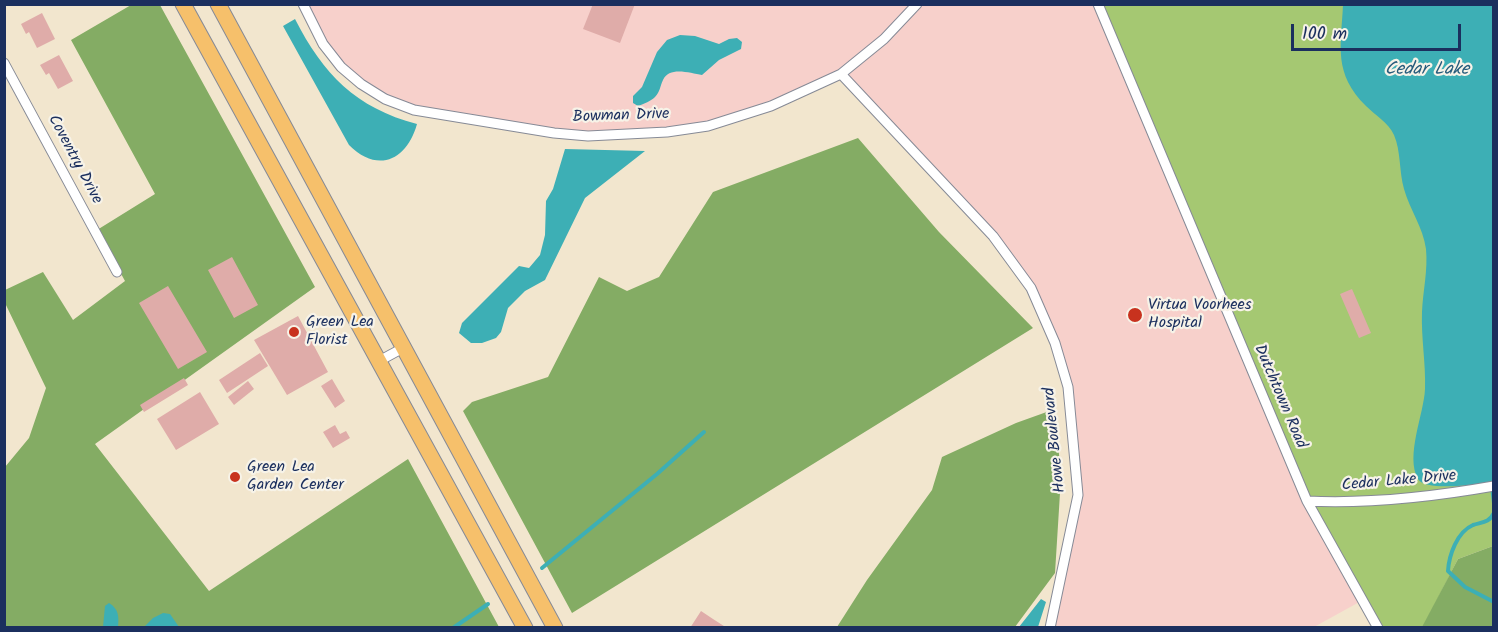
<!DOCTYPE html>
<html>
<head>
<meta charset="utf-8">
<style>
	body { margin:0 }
	#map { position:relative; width:1498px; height:632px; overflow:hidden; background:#f2e6ce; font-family:Kalam,sans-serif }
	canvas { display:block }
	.frame { position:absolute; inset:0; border:6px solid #1b2f5e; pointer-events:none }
	.scale { position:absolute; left:1291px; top:24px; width:170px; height:27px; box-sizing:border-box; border:3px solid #1b2f5e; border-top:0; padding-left:8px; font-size:18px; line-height:21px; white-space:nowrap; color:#1b2f5e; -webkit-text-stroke:4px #f7f3e8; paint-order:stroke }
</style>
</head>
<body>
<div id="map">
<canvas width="1498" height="632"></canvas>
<div class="frame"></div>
<div class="scale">100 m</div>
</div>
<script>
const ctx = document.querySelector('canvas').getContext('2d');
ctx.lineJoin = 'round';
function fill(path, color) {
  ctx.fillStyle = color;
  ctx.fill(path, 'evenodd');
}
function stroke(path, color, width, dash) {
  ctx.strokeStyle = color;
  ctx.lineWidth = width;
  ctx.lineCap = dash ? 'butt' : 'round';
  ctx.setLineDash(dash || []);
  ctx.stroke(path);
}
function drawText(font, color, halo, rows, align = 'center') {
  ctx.font = font + ' Kalam,sans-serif';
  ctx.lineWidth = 4.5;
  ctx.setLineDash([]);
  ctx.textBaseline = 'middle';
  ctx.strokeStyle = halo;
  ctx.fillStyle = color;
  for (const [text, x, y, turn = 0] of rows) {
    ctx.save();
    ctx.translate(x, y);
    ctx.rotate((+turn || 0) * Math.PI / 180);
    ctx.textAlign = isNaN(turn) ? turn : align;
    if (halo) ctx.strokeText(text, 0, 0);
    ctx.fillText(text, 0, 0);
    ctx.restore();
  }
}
const built = new Path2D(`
	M303,5H1098L1363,600L1314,627H1050L1078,495L1068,387L1031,288L993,236L841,75L708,126L588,136L414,110L385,99L341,67Z`);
const green = new Path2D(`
	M1098,5H1493V546L1458,559L1423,627H1378L1307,501Z`);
const forest = new Path2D(`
	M131,5H160L315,287L95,444L209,591L408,459L499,627H5V467L29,438L46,388L5,303V290L43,272L73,320L125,281L97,230L155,194L71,40Z
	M858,138L939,232L1033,328L572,613L463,411L472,402L548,377L599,277L627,291L659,277L713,192Z
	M1055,409L1061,477L1055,573L1015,627H837L867,580L932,490L942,457L1016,423Z
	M1493,546V627H1422L1458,559Z`);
const water = new Path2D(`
	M1343,5H1493V482C1480,484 1425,492 1418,479C1405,456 1424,414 1425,389C1426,364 1421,338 1422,312C1423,290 1428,271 1426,249C1423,227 1410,210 1404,189C1399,172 1401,151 1394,135C1389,123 1375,115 1366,106C1333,73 1341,47 1343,5Z
	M295,19C323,74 356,108 417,124C407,160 378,174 349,145L283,26Z
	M680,35L695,36L719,44L729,39L737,38L742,42L741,49L719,60L702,75C690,73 669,66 663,80C660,86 660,92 655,97C651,101 644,104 638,106L633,103V96L642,87L657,52L667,40Z
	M565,149L645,151L585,198L545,280L525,291L508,308L501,332L496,338L482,343H471L459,333L462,323L519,266L529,268L540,255L545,235L546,201L553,189Z
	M1041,599L1046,602L1038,627H1019Z
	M109,603C119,609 119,617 118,627H103L105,606Z
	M163,613L170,614L179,627H144L153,618Z`);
const stream = new Path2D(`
	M1492,486L1494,503
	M1494,513C1489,523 1482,522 1473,525C1457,532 1449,555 1448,571L1465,587L1494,602
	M542,568L657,474L704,432
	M453,628L488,604`);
const building = new Path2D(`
	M593,4H635L620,43L583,29Z
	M42,13L55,39L37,48L29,32L26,34L21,24Z
	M59,55L73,81L58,89L49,73L46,75L40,65Z
	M232,257L258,305L234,318L208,270Z
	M168,286L207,352L178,369L139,303Z
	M1352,289L1371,333L1359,338L1340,294Z
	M298,316L328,372L287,395L254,340Z
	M260,353L268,366L227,393L219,380Z
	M184,378L188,385L144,412L140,405Z
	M332,379L345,401L335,408L321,386Z
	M248,381L254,389L234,405L228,397Z
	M200,392L219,424L176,450L157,419Z
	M335,425L340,434L346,431L350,438L333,448L323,432Z
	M701,611L713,619L727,628H690Z`);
const minor = new Path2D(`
	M303,4L323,44L341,67L361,84L385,99L414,110L554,133L588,136L667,132L708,126L771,106L841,74L884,39L917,4
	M1098,4L1307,501L1378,628
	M4,63L117,272
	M841,74L993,236L1031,288L1055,343L1068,387L1078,495L1050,628
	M379,361L403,348
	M1307,501C1370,504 1432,497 1494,486`);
const trunk = new Path2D(`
	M183,4L525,628
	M218,4L555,628`);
const markers = [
	[1135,315,8,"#c8321e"],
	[294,332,6,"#c8321e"],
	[235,477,6,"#c8321e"]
];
const streetNames = [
	["Bowman Drive",621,117,-2],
	["Coventry Drive",74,160,62],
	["Dutchtown Road",1279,397,67],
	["Howe Boulevard",1056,440,-96],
	["Cedar Lake Drive",1399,482,-5]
];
const poiNames = [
	["Virtua Voorhees",1148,306],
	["Hospital",1148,324],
	["Green Lea",306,323],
	["Florist",306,341],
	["Green Lea",247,468],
	["Garden Center",247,486]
];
const waterNames = [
	["Cedar Lake",1427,71]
];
fill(built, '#f7d0cb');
fill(green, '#a5c872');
fill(forest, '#84ac64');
fill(water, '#3dafb5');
stroke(stream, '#3dafb5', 4);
fill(building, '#dfaca9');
stroke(minor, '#868a96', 11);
stroke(trunk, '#868a96', 17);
stroke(minor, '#fff', 9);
stroke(trunk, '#f6c06b', 15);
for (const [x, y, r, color] of markers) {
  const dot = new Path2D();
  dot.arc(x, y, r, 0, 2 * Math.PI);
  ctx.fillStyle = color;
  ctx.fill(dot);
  stroke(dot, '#f7f3e8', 2);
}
drawText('16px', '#1b2f5e', '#f7f3e8', streetNames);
drawText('16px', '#1b2f5e', '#f7f3e8', poiNames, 'left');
drawText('italic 18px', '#275c7c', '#f7f3e8', waterNames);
</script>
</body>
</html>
